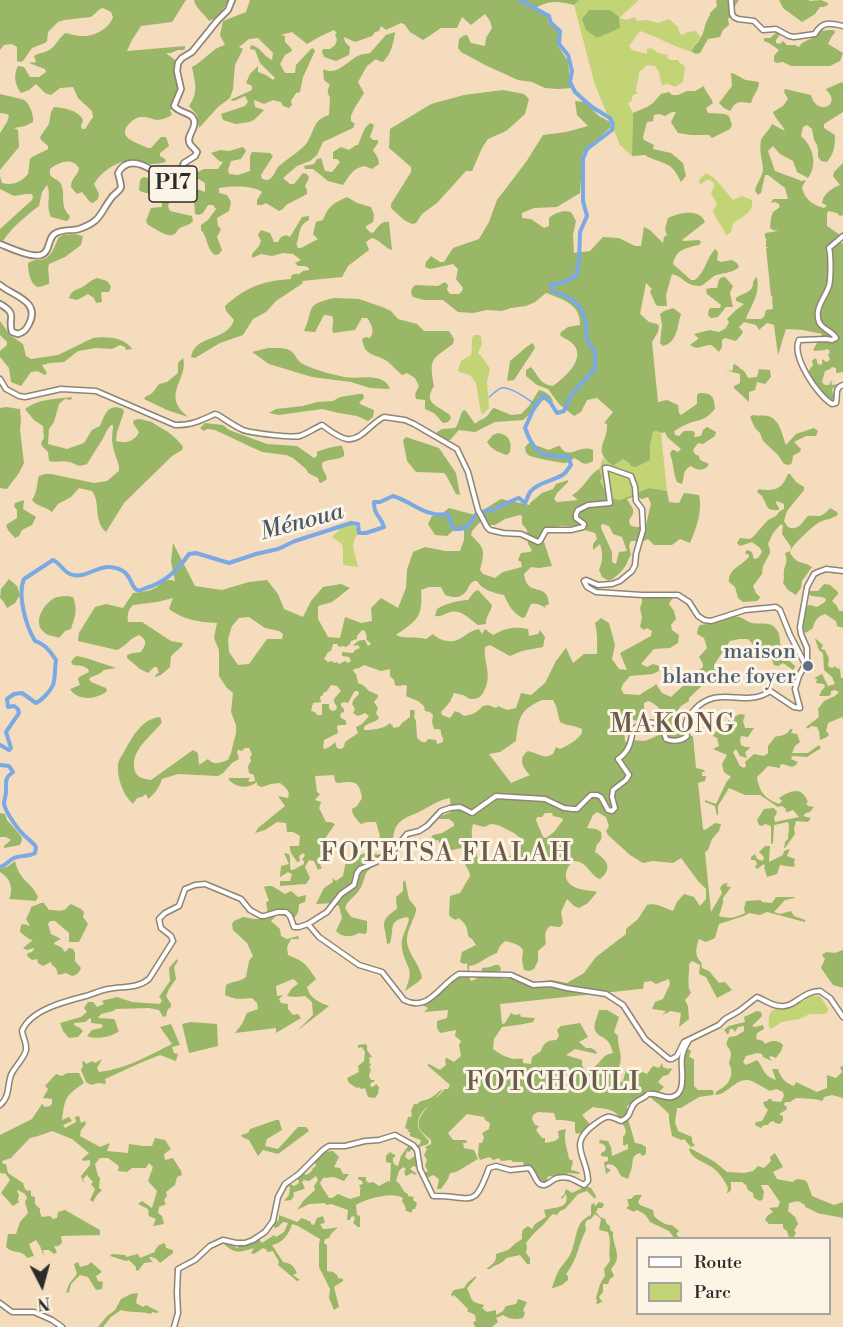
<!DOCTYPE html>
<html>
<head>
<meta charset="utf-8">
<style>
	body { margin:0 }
	#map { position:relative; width:843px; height:1327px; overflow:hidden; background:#f4dcbd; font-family:"Libre Bodoni",serif }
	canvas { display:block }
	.legend { position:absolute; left:636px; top:1237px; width:195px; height:78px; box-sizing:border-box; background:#fcf5e5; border:2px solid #a8a49b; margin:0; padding:8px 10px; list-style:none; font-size:18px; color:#2b2b2b }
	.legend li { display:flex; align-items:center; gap:12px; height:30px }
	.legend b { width:30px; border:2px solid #a8a49b }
	.north { position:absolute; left:12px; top:1255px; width:60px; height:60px; -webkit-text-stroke:4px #fcf5e5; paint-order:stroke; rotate:174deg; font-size:16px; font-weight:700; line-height:24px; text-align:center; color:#2b2b2b }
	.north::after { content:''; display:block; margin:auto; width:21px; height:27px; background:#2b2b2b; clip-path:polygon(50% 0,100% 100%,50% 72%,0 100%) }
</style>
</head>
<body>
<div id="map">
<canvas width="843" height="1327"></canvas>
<ul class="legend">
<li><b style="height:8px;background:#fff"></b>Route</li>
<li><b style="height:16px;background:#c3d476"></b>Parc</li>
</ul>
<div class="north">N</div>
</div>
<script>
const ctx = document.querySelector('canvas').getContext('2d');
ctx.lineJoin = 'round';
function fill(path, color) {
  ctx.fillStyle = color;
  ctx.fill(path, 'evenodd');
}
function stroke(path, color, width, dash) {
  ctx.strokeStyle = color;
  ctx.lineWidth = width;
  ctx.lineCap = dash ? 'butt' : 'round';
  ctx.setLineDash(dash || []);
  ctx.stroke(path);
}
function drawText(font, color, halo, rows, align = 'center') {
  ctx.font = font + ' "Libre Bodoni",serif';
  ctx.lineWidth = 6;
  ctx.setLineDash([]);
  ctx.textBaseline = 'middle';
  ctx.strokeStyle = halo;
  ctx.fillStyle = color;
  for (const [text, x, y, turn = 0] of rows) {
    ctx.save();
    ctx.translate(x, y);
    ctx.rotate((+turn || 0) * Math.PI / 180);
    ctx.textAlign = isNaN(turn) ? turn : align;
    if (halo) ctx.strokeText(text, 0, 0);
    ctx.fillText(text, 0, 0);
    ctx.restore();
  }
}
const green = new Path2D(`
	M579,0H639L619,18L627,20L634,17L637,21L647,20L658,23L669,19L678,27L680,34L683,35L687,32L696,31L701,38L693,46L692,52C674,47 658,37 640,31L629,46L632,50L647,54V49L651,48L658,53L668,55L667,58L671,60H678L679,62L685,67L683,82L675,87L668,84L662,85L658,70L655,66L647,65L639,72C639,79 636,85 636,92L639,93L633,95L631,102L628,103L633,113L632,156L620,145L595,85L574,5Z
	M706,173C716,177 726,192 733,200L742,196L752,200C754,213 742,217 733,223C732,229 732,233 726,235C723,227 715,218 713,211L717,204L711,193C713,187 718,186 710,180H707L701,184L699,183V180Z
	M474,335H479L481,336L482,344L478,353L483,358L490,369L487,381L489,408L483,414L481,413L476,383L470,375L459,372L458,370L461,361L471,355C473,348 470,340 474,335Z
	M656,431L661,433L667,491L649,488L620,500L606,497L605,488L600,485V482L602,477L599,469L603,458L613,466L623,459L630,464L650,446L653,432Z
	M351,523L357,528L359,533C348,544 356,553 358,567L343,565V551L342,544L332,537L343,526Z
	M811,996H820L828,1008V1011L824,1014H810L799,1019L782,1022L771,1029L769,1027C767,1002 778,1012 794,1006C800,1004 806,999 811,996Z`);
const forest = new Path2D(`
	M0,0H186L172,22L141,26L132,40L127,51L185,46V49L183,50H178L171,53H166L175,60L174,70C180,83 180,90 172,103L173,108L170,110L172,115C154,125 155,116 140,117C135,118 131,121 128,125C117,138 138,143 148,148H151L161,137H166L169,146L160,153V156L165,159L166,162C161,163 156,164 151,164C143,163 134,159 126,161C114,163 100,173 94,184L99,194L98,199L93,203L90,202L82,192L77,194L71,187C71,177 78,176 79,168C72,157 59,162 50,169V175C53,179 58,179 61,184C66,196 59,206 70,216L69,219L67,221L51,217C45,204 52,197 47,185L42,192L39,206C28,214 11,228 3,241L0,240V229L32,200L33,197L32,194H26L14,196L0,189V176L2,183C13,186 21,182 28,174L30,159C35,154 42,153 48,149V146L41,140L40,137L49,124L51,112L54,107C65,108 78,110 83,120L81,126L82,129H85L93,117L92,111L78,98L73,87L60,88L51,95L45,93L36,84L29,90L21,93C15,85 13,75 18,66L24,67L30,77H39L46,72L45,69L29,63L36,62L34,56C40,52 47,53 52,48C58,43 59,37 66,33C71,34 76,36 81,36C94,37 109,29 113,17L111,12L103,8L100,9L91,17L64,20L58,22L48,32L47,41L45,43L32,48L23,61L20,62L17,61V47L12,44L4,45L0,50Z
	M194,0H229L219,16L209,21C204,13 196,9 194,0Z
	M250,0H579L574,5C557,1 549,0 534,9L547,15L549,23L558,30V46L568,61L571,88L558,89L545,88L532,82L518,80L485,65L461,52L458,48L459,39L463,36L467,35L471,43L485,46L486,38L492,28L490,21L485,14L471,25L462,17L457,28H441L423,40L410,32L404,24L401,23L386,30L381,26L379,31L375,32L372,36L355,42L344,37L345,42L350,47L349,55L336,61L324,57L322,52L323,49H330L335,45L337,40L335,34L337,33L334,30L321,36L307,44L292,32L281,35L285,36V42L291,48L292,51L285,55L280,64L285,73H295L296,65L311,49L313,48L315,51L303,77L300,92L296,93L291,101L292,105L289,108L283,106L281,102L273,100L264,104L254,100L255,107L264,110L254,120L249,122L236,124L223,120L221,114L245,106L248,102L245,96L234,101L230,100L252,90V86L246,83L250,74L258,66V72L266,75L273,80L275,78L260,63L255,50L250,49L251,45C262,48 263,56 272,60L273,53L258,38L249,39L239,47L243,49L235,65L233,89L230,98L218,107L199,128L197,115L189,106C199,92 195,83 192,67C204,61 212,48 225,45L220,35L223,21L246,12Z
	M716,0H739L735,6L734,14L728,19L729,25L723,30L720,37L708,39L700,53L696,54L692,52C693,44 697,45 700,39C705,32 704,23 710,15V13L717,6Z
	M779,0H809L810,1L821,0L828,3V5L823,7H820L815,14L802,22L783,8Z
	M589,10H610L619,17L620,28L597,38L586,30L582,19Z
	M829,30H834L835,33L832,36L828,44L843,53L840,61L830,66H791L783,62L776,63L774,61V56L779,50L769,43L764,41V38H770L777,32L780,33L779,36L776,40V43L780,44L783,41L787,45H795L799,47L802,43L816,36L820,31Z
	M395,32C394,42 391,54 383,62L379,61L376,59L367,66L358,82L364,93L354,109L351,116V121L355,124L353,128L323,142L317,155L310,161L297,166L283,178L290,184H294L303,173L307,174L309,178L305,186L307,190V194L286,205L283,209L279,211L266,203L262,205H257V200L262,192C254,185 230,186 219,188V193L227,195L231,202L229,211L217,218L218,226L221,229L217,237L222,250L219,254L215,255C206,249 208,237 201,230V225L208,220L216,209L213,205H208L203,213L199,215L195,214L194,200L180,196L171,197L168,206L170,211L192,216L193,221C189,226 185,225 180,228C175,232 178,233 172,235C166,237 155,228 148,225L146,221L151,208L162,207V203L156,195L142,192L139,190L140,180L143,177L152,179L162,188L171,189L188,186L205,192V183L197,178L196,173L204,169H218L223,162L219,161L211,153L220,150L229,151L243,147L246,151L241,159L231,161L228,170L229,174L238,175L250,171V156L252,152L270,153L273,156L261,175L262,179C267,180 268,181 271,178C275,174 276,169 279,166C288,158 298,153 306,144C315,132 312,120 329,115L330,97C327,93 327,90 330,85L324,80L323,69C338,77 347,60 360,55C361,54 369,54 370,53L386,35Z
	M731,73C737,74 742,79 746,80C751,81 755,81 759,82C759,90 753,95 751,103C739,102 736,100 730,111L724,108L719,103L732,86Z
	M842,82L843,84V112L824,124V128L835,135C835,147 834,153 827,162L821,161L818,157V150L817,145L814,140L812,129L807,125L803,127L801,136C813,146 818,165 808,178L797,172L793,161L780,154L773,146L768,151L775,171L802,181L806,180L802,187C804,199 813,205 824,208L827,206L822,203C823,194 832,188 840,185L833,176L834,172L843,163V215L840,216L837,213L829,211L827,213V226L840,235L843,234V238L840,241L843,244V372L836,373V368L832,367L830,369L825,371L822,382L825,385H829L831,381L833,382L831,383L832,385L838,384L839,386L837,388L834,387L832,390L833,394L835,395L834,402H830L815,386L807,371H809L811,367L813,366L812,361L815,358L817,360V363L820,365L822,364V359L826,362L830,360L828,354L830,353L829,350L827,349L825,350L815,351L813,350L822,334L803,330L786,329L778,355L774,325L767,323L759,330L756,325L744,322L739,327L743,332L741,335L736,341L725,338L722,340V347L719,352L715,348L711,345C702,345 698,351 690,345L698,339V338L694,334L710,330L719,332L726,328L729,322L727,319L735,311L744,304L736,301V298C742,293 754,293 753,282L756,277L757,278C760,295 752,303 746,319H761L764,317L766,310L773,309L772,299L773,297L771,296L766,248H769L766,247V240H767L765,238V233L778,231L773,230L770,228L771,218L773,212L780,207L779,204L775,202L771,203L773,199H788L785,188L768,175H765L761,193L758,195L755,191C756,184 763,176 763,169C762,157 759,152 761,140C763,135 769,131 772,124L785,131C782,124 776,120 773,112L783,106L788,99L784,92L785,89L811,95C817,118 843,104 826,90V89Z
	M704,86C705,92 711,96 713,103L706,108L708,113L725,114L729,116L732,125L730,129L712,138L709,135H691L678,133L671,122L676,112H672L665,116L659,114L654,115L653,121L647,122L643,137L644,140L654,145L653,149L671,153L683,163L686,176L681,182C679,178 676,172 673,169C666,161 653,161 645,155L632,156L633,113L647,107L653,103L661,94L669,92L672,95H678L687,91H695Z
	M503,90L524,94L529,99L525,114L514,124L506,131L488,139L482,148L472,171H466L437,203L422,214L416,223L412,224L404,220L391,208V204L411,172V167L389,148L390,129L431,104L464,95Z
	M0,94C4,95 22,99 24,100C30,104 34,116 33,122L25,126L14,128L18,130L19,147L0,170V133L7,122L9,116L7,114L0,113Z
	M575,101L584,102L599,116L610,122L611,127L583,152L580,193L557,207L534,208L522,213V218L531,219L544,228L549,226V218C555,212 565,210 571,212L576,221L573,235L574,253L590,251L603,237L619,238L635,246H641L644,227L650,230L663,243L664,237L667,235L665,229L668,218C679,213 699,208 705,222L682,240L683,241L699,240L701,242L699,245C686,248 676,249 673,264L691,280H695C706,271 706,259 715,249L718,252L717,260L721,262L732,260L737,263L739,267C732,274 723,272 714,276C710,279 706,283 701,286C684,286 685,277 672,274L666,295L667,306H658L656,305L650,292L652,289L646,283L640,314L649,322L657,324L659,326L658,332L652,342L658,402L667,400L678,405L679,413L681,415L697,404V395L699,393C712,393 714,396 715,409C702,424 698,418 683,426C680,427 677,430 674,431L675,435L679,436L684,431H693L695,433L694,437L701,436L703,430L707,427L716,432L715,436L703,444L698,443L693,450L695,454L699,456L700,460L709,464C706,471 696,471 691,466C682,470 685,476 682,484L677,482C673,473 674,464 670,454L672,450H674L678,452L681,449L667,437L665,432L662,433L656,431L653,432L650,446V460L636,467L630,466V464L623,459L613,466C591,449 608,444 607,424L604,423L613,412L597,398L587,400L581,412L574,416L559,404L548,389L537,385L526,376V370L531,367C539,376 539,384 553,386C564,378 588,358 572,343C568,339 564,339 560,335L561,332L568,327L580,325C581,304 562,299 546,293L535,302L526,306L511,308L502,311L487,310L473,313L458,312L443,300H424L413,297C410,292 411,289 415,285L438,286L445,282L448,285L447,290L450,294H459L462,291L463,288L456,279L458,269L453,264L430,269L425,267L426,262L431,256L440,262H444L453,248L479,239L489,222L497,200L526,162L543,135L566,132L588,126L577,115Z
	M370,123L374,125L370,137L373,140H378V143L373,150L378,158L379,164L372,169L364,166C352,169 350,175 343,185L328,181L313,169H305L304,166L314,164L317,159L321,158L325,171L332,172L340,162L337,159H333V152L341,147L349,150L356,145H358L365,128Z
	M347,197L357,203L371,207L374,215L373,222L366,226V228L371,233L374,232C379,226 381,221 389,222L392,250C384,248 381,240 372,238L366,242L369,250L348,266L342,277L302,281L303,283L276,301L266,312L253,319L243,335L220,343L195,358L191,357C195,334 227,342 234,320L226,311L225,306C247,287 261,281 291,279V276L294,274H299L303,271L309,270V268L305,266H298L295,263L301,260L293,254L283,253L272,256L261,254L252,258V254L259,246L261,241L258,235L261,230L270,233L274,242H278L281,237L286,235L290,237L302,217L309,216V220C300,225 300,229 298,239C297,246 295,240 298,248H301L318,239L313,234L316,222L323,220C327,207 335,202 347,197Z
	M75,234L83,236L81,245L65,257L49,264C47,270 50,277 49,284C47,284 41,287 39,287C30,286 28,270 28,263C34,259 37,261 44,259C53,255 55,244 59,237L63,235Z
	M725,277L733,286L730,293L733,307H726L718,317L711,318L708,315L709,309L711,308H720L721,305L707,294L706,289L711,288H717C719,283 717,277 725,277Z
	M97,278L107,281L111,286L109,292H103L101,293L102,302L96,303L94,298L88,294L77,300L69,298C73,288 77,291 84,286C89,283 91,280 97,278Z
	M334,298L359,299L382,307L391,311L398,319L417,324L424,331H449L454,339L453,344C431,360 429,358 434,386C423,403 436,405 449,414L451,418L448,422L443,423L434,413L425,409V400L416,399L415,394L419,386L415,378L407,373L402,375C397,371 392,365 387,361C374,353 365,357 362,339L366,337L370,338C375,331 372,325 367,318H362L355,330L333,333C331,327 335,322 332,316L324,315L315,332L304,331C315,307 304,305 334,298Z
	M673,308L681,314C677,326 678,342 663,346L660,343L662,325L660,314L664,311Z
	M0,321L10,335L23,344L26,356L31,359L58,355L93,338C105,336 125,337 132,349L126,350L125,347L120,345L112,349L96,348L78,351L64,362L50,363L42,365L47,373L45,375L37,371L31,372L21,386L11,382L9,368L0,357V351L7,345V342L0,335Z
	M533,343L535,348L514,380L507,381L510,361C517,356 527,345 533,343Z
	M268,348C274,348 286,347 291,351C296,355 297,361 303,364C315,370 331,374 344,377C358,380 383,371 390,389L370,388L351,382L312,377L269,364L252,352Z
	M183,358C188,375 169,390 178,406C180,410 185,414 188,417L167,410L144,399L146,396C153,395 155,389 159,384L167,382L178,373V363Z
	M735,364L745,372L748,378L757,377L759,370L758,369L770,370L771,377L765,384L757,382L755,390L749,392V402L734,388V386L740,383V374L725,370L732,371L733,369V365Z
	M539,390C545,391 552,396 553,402H550V400L548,398L536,404L529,415L523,420L495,422L475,432L459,430L450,440H444L437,435V432L442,429L455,428C460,423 459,414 464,410L466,411L475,424C478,420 483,420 487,416C490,414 490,410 494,408L511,415L521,414L529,406Z
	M359,394H363L364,398L359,403L362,405L374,410L373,417L368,421L357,416L339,413L322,409L279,415L269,413L276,409L303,406L317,402L333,401L340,397Z
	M72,397L71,400L65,399L59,404L54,422L49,429L48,444L67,449L84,443L92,430L100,426C105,414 108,403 123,409L124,412L117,432L116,441C126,444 135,441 139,432L133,423L134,420L140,419L152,422C158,427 167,430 173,436C177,439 180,443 183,447L182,450L172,456L124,503L106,532C93,521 101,503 92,491L79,488L71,497L58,504L52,512C46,507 36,506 32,500C38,491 36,486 39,476L45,474H51L94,483L107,481L119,471C120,463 114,455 113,446C111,439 113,432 113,425H111C105,432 105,436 101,442C96,449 92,456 87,464C76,468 78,464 69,462C62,460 56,463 49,461L48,452L42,446L41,443L44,438L43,426L34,420L25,409C37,399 56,399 72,397Z
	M6,407L20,409L21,420L20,430L24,463L19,473L7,489L0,488V408Z
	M752,415C757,416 762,415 768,416C780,419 782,435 786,445L796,434L814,428L818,431L816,436H806L794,442L801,449C800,454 796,453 793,456L792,463L789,465L784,464L778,455L763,441L760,433L755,428L750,417Z
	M205,423L223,425L229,430L267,444L297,446L314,458L317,456V452C320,450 339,445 342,446L344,452V456C337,461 328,458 322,463C322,472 326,472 327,479L321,483L319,482L318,478L308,473L306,469L293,458L286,455L262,452L215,430L207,429L204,431L200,428Z
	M498,433C509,435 512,441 510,452L507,455C498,452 492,450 487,442L493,435Z
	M406,437L439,448L456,473L460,495L456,494L446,475L444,473L416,472L407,461L403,440Z
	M529,443L549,450L558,446H560C569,462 579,443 593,450V461C583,467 583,462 574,458C572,460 569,462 566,463C564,464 532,457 530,456C525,453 526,452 525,447Z
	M599,469L602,477L600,482L606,491V497L620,500L649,488L667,491L669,502L679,503L684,493L699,495C703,510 696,529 690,543L680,539L672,545H654L648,539L637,544L636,541H631L629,546L631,555C629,557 628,560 627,563C623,571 616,577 609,581L602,577L599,570C603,560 603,554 600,544L593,550V544L597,539L595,533C575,527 560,520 541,533L552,566L539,568L531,567L524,574C527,599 547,580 549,604L545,606L546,609C543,605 536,603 531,604L525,617L523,618C513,614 508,604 504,595C494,593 482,590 477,581H474L470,584C465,596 459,600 445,595L441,587H429L421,590C423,618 417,620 396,635C403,639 416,636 426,639L433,634C438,640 450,643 457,640C465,637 470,630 479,629L482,634L485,629L493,635C505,628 514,626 528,629L529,636L538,634L540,630L545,637L543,647L522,651L510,656L490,645L485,647C483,662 493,675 484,691C482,696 478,699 473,699C467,699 468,697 463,695C462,695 455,693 454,693L450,702L441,712L442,715L450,718L455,711L460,713L464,716C473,715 477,712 483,706L488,705L496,708L498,706L507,710L516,708L521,693L531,695L545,683L556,661L566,648L573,663L584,654H597C597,643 598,634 595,623L601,618L609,623L615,645L612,659L619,669L627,670L620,653L651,636L652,631L647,628L644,630L640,627L642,617L640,608L642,602V595C651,592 664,595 674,595L669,604L674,611L676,619L671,625L672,630L679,635L678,643L670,648L654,649L641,664L647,667L653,664L659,666V671L653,674L630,676L623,684L621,689L624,694L640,695C645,690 651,689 656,684L662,693L671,697L685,684L684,680L694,679L695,682L700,678L694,674L703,667V664L699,657L707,648L704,638L697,634L698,628L700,625C711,624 721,619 732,617C740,615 744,620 749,622C759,626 769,620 776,629C781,634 779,641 781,647C784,655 789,661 795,666L794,669L793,670L783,663L778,666L774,665C767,649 778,652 755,648L751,642L748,639H739L730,641L714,665L719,670L718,675L708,680L689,698V701L681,706L678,710C676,720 680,726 684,735L693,736L696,768L704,770L705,772H702V776H706L705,781L698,783L703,829L705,830L715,823L721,824L719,831L712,839L708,850L705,852L711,912L722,893L720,888L723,884L728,883L726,886L731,887L723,898V903L719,916C729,919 735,918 745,913L744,908L746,901L761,900L762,902L772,903L776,897H794L795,898L785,900L774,912L780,914L791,911L794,916L805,920V922L767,912L760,915L749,913L744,916L719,924L715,938L706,942L699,939C696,947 694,956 701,962L702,968L709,971L719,983L725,982L732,990L717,998L706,977L699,974L700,965L692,961L689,964C690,973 686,985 691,993L685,1000L688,1006L689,1019L679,1027L681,1013L671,1011L662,1015L666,1011L652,1009L655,1002L663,999L670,984L669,979L656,984L651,981L644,982L643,989H640L500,1004L502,1024L505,1023L511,1013L515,1015L520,1014L521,1017L535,1018L533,1022C524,1024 512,1026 502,1027L494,1039L493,1049C498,1053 507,1058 514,1059C517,1059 520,1058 523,1059V1063L531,1064L532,1057L541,1051C543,1043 548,1040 556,1040L559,1036L557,1030L561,1026L580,1023L588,1037L579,1042L586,1048H591L596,1051L597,1054L575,1049L566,1055L582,1060V1065L585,1070C587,1069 592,1068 594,1067C603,1061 601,1055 613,1053C609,1034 598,1039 595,1030C593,1024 598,1016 599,1010H607L619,1017L614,1032L618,1036C617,1047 624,1056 619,1067C617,1072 613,1075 611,1080L614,1085L623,1081L626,1070L633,1068L637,1075L640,1071L647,1074L653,1066L659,1068L662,1063L663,1067L668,1069L671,1068L672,1069L668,1075L663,1076L658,1082L664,1087L658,1093L647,1090L645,1092L646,1094L633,1102L627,1106V1115L624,1119H620C616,1108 604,1109 593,1107L582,1115L589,1123V1127L583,1132L577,1134L575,1132V1122L563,1120H556L554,1113L538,1112L533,1115L532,1119L535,1125L539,1126L536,1130L542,1138H545V1143L555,1141L559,1138L558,1131L566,1129C563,1142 567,1146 569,1159L573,1161L571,1170L579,1172L580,1174L568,1173L563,1177L549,1176L547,1178V1183L541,1184C534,1177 536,1168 524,1167L523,1162H513L511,1160L501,1161L499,1158L493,1160L490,1157L480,1160L478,1155L479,1143H482L484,1138L482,1133L489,1129L490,1123L485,1120L484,1117L467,1114L448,1133L453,1140H466L467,1143H463L464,1148L474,1150L478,1159L456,1172L450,1173L448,1179L441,1189H437L439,1179L433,1175L425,1179L423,1174L428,1171L425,1166L427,1160L424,1155L427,1149L425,1147L431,1144V1140C429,1138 426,1136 423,1133C413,1124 422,1113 429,1106C420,1112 413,1124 422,1133C424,1136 427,1138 429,1141L428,1144L417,1148L415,1146L420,1144L421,1140L410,1136V1132H407L409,1130L405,1128L408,1117H411L412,1115L411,1111L414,1104H417C422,1099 427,1101 432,1097C437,1094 438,1091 443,1089L434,1100L445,1089H448L450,1085L427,1065L429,1064L440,1070L446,1065L445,1059L447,1058L454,1062L461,1056L459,1045L461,1041L455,1036L456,1030L440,1033L437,1028V1021L447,1018L448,1010L424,1012L428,1008L418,1003H423L456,975L468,974L467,963L464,964L460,962L462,952L476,945L473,940L468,936C468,928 465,922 458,918L456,920L452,918L449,915L450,896L460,893L470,876C470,871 467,869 465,864C463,858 465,854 461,848L448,851L442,847L438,840L434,841H429L433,835L442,833L454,826V823L449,819H439L441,816L451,812L450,798C438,800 429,807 419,812C402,819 393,822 393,843C388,846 385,847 379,845L378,842L380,836L376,822H367L361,824C357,820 352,815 352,809L357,806L362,798C359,780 355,781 337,783L335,781L334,775L315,776L317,792L320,794L315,800L321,802L319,808L326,822H330L335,824L326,837V839L333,842L326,845L325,850L323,852V854L321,858L322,863L320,865L322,868L318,870L314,861L309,860L305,867L310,878L306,884L280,886V881H290L292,874L288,872L280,877L281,866L289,864L284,853L289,854C291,859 289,865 291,870H293L304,864V861L302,860L305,855L303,853L299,856L300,861L297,862C294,856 289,853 290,846H299L300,836L293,832H287L286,823L277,822L265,830L255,833L258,828L285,806L278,796L288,798C291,791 285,787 280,783L271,784L262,787L257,785V782C248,789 237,788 229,780V778C236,778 243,778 250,778L248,781L250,782L255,781L254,775L249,773L248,766L251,761L250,757L252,754L249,748H245L242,751L238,750L237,752L239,759L232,763L223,773L218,776L178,774L162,779C159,787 156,793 148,799L146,794L142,797L137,798L133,804C123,795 117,778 118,765C118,760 122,756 124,752C132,738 141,719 160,717L162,722C152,736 132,748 134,767C135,777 142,779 151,780L193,750L198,753L199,765L208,759C214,766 219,763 228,760L231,753L236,733V725L231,712L233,693L227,688L219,676V650L214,638L217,623C198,622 184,620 169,609L173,598L157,602L133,605C128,609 127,616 128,622H142L171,641L183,643L182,646L171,656L170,667L161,675L155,677L156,674L159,673L157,667H154L148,673L140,669L127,658V655L133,653L141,652C146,644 148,641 139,635C130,638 125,647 117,650L78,641L79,633L95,607L106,604L123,608L133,593C139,592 147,592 153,589C163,585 162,577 175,581L171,562L173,543L195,586L222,590L249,582L267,580L278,594L284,609L303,617L311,601L323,587L341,584L350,588L332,602L318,606V619L328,637L340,638L345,617L361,623L372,621L371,608L381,598L398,608L406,588L407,570L413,552L425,547L445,551H460L464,540V530L462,527L455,529L447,536L435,535L428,524L432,516L440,515L449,508L475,515L501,499L530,505V503L542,493L553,489L556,484L568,480V482L557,493L554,499L557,502L578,500L572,495C584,489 588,475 599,469ZM636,496L642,499L648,497L651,504L646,525C641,527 635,528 630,525L629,520L633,514V509L627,499ZM520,515L522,516V524L527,530L528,544L532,550L530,552L521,553L518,560L521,562L522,567L503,572L495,578L483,574L480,570C485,550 485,549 471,535L472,531L480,522H485L490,525H495L505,519ZM603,524L609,526L613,534L622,537L627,551L619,552L616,564L612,562V552L601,528V525ZM249,617L265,628L279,631L283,634L282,639H267L249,664L238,665L229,652L228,639L232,626L239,618ZM362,630L365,631L367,637L366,639L371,644L368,646L365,640C359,640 357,641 353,646L358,645L360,648L355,650L353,653L342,652V656L349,657L351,661L348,663L345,661L339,664L337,662L334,663L332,661L328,662L324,659L328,652L331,651L333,644H337L339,647L343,646L346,647L350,644L351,641L357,639V636ZM364,665L381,671L390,669V676L394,680L395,685L398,686L405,685L407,686L406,696L418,701L424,706L425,711L430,712L433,715L432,722L434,729H439L441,731V734L443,738V742L437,744L436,740L428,739L426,742H422L417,738L416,721L414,717L415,712L414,710H410V717L402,723L399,727L394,728L390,723C384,729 373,730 364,730V727C368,722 376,723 379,718L376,713L378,708L374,702L378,697V695L369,691L363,685L358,683L356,674L353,671L354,669L359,668ZM331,685L337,686L341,691L334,699V702L337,707L336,710L332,711L329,708V704H322V715H317L315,712L311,711L313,703L321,702L320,697L323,695V693L327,691ZM356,691H358L359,694L354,699L352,704L355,709L353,713L358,716L365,713L369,716L362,724L356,727L358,733L345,742L344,747L341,749L337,748L335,742L331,746L325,749L323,748L324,740L338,733L337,727L338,725H346V721L340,717L341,713L344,712V709L341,706V703L344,702L348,703L354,692ZM542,700H553L556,706L560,722C567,726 574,725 582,729V733C577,741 568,745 560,749L556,747L553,754C544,760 538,753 528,751C518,758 522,767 530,775L511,783L489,754L500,752L516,741C519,718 519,710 542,700ZM648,701C660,704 674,725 661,733C658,736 648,740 644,741C637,741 632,739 625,742L624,730L626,727H627L626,722L630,719L637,721L636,724H642C646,718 644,710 644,703ZM597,812L606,817L609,826L606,831L608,835L630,855L643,863L653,861L673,863L681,858L698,881L706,889V899L700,906L694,897L684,894L677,902L673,911C664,908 657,902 647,905L638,919L626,929V934L596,957L584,973L567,983L551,980L532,983L523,980L515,973C510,978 506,981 500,977L499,974L501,969L499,965H495L490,967L482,968V972L477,974L476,979L471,981L469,977V966C480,965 486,956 497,953L500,946L505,941C513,943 519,944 523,950L522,960L524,970L529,971L534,969L538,961V951L546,944C545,936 544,931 550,926L560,927L563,923L561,912L567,899L574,906L579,908L588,903L597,892C591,890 584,891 577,888C563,883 563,871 573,861C588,861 589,875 600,879C614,868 606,859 595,852L597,844C602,841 602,837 601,832L596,829L587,828L593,815ZM545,813H552L553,816L562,818L563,820L554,832L546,838L543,837L536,820L537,817H542ZM473,824L484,827L491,824L498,825L514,833L524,841L513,854L503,860L498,861L488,859L479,861C475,851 469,835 473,824Z
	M788,474H790L796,482L804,487V490L787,511L784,521L788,527C798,532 802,522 808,516C819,515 821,519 830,508L837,512L838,515C832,519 826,519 820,522C815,524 790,547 790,552C790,553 791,555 792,556C797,564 806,562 812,567L802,581L801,588L796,595L788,590L783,583C785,578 783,576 784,570C786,562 788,562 785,553L790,551L791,547L782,534L783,526L781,524L773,533L768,544L770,550V553L763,566L762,574L753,586L756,593L760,597V598L757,601L743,602L738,598L735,587L729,582C728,569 741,566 749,557V555L745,553L747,550L752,552L754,559L758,558L762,552L760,548L752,542L740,546L737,543L740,538L750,539L753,537L768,520L776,516L780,511L784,509V504L777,501L776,503L779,508V510C765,511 768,506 763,498C762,495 759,494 757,492L759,489C775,492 782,489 788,474Z
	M24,500L23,509L36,517L32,525L22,530L19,536L15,538L8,530L6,525L17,518V510L14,506L15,503Z
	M9,579L17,586L20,595L15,603L7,608L3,601L0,598L1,589Z
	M824,584L830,585L838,592V594L832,601L837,606L839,611H843V628L837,626L836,621L825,614C818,616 814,621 813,628L806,633L803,631L804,615L807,606L810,605L817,607L825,602L826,599C820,595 813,598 808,594L810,591H818Z
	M478,590L492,605C491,612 485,617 486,624L478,625C469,619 462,609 450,612C444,614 442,617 435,616L437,609C444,604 460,600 468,600L474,592Z
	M67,596L73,597C78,611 75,616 71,629L65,631L59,638C55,636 48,636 45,633C31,623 44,602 57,597C58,597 65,596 67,596Z
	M815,639H816L823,645L821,649L825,650L829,659L828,666L832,668L836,666V668L840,669L841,678H843V719L842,717L828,723L826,731L829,734L827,737L820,740L819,731L817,727L811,726L808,729L806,727L819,717L818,709L824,701L835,696L839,692L835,690L831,691V694L829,696H819L822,690L825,687L824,684L816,683L817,679L814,678L822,674L828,686L835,684L832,677L824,670L823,653L819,650Z
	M77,656L86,658L116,668L104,670L99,674L91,677L89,679L91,682L106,688L107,691C97,700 77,701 70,689L80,685L78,679L79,677L89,672L88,669L83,666L73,665L71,662L75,657Z
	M740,714L745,715L743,721L745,728H754L748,737L741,736L740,741L741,745L745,747H750L749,749L745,752L747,758L740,756L736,749L733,752L740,766L744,768L746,766L745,762L754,754L764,756L768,753V746L775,737C781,735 787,736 790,729H793L791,733L797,734L800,742L795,746L792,753H808L819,745L821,748L807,757L792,756L791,759L798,762L796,765L792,767L783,764L780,765V768L768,766L757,777C759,792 765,799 779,804L782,801L779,798C791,790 802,786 808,802L806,803L808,806L814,807L810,812L806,813L803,816L811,818L808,822L796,821L794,829L795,834L785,848H784L785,842L788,839C788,833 790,828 788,822L774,825L773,843L771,844V826L765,824L762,826L759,825L757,820L764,809L774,808L777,812L776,815L774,817L775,822L799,817L793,810L788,812L785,811L786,809L782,806L778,807L760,795H745L729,788L718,806V814L717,816L715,806L705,802V800L716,804L727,781L731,777L724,772L722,764L727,755L713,749L719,746L717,738L713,736L719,727L714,718H723V726L728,724V720Z
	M0,813L5,814L7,820L21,836L22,840L20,845L4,848V846L11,840L6,837H0Z
	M765,846H770L769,862L783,855L784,851L790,849L787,856L795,859L794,863L795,865L793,867L780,865L777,874L767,877L764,867L765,866L764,864L757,869L755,867L757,864L755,860H751V857L755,854L757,859L763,861L764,857L759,852Z
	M367,852L381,855L391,854L393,859C384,864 368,865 365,876C363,882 362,888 357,893C351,900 349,899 345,908L351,917L367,921V932L365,934L359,933C352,937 342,938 336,931L342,918L339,906L334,903L316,904L324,888L333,882L332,878L336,881L343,876L346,861Z
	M15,861C20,882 31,881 38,897L36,901L9,899C14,889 10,877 0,872V869L7,867Z
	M405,880L409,899L416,908V911C414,920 408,928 407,938C406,953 420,963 422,978L418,982L405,991C416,966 405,969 402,948C400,937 407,929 409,919L407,917C387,921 395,928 390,943L387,944C386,925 377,922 397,909L396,897L403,891V882Z
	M267,886H272L285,894L291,891L298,897L306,895L305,902L299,904C299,910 298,915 293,919L278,914L271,921L280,929L281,936L287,939L298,936L299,939H291L287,947L288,955C305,962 306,964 316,979L307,987C309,998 320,1003 329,1006L297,1031L313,1015L312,1002L305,996L295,997L287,996L292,988L298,984L296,981L293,979L276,986L277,996L283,995L279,999L281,1003L288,1004V1009L293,1015L298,1014L301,1018L276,1033V1028L235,1033L242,1024L247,1013L258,1009L257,1003L252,998C241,999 235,1000 225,995L226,985C232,981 240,982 246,977L249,961L253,956L247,943L233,930L232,924L234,921L243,917L254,919H264L261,916L268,915L266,902L269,901L264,887Z
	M41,903H44L49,910C54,910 62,912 66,909C67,907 69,905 71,904L81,909L84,912L83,917L88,924L79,942H69V933L55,921H50L48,924L51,934L61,939L55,942L54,944L61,947L65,952L69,948L73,949L75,953V961L81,968C79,973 77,975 72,976L66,973L58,975L56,968L52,965L51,962L43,966L38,963L37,959L32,960L27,956L28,953L32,952L34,949V948L27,950L23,948L33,940L29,939L20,932L21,925L23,924L30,926L26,919L30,911L31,907Z
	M843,950V988L833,985L821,968L825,959L822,955L826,952L835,953Z
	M177,959L178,961L174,967L176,979L169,989L166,996L171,1004V1007L168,1009L166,1016L163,1017L159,1010L149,1008L116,1009L113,1011L101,1014L98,1018L114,1019C117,1023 116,1027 119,1031C112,1037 96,1040 87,1036L92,1030L101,1028L103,1026L101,1024L91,1023V1019L90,1018L85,1022L74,1023V1025L80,1028L83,1031L78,1037L69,1038L63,1031L60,1023L81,1017L87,1012L84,1008L88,1002H93L97,1007L104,1004L102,1001C104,1000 114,998 117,997L132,1002L160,1004L162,1000L159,997L170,981L169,968Z
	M757,1011L761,1012L762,1016L752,1026L755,1027L763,1025L764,1029L757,1033L756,1039L763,1041L765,1044C771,1041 777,1039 783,1045L781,1051L776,1058L771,1056L769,1057L772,1061L763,1057L762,1054L757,1053L746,1056L743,1062L746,1065L757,1060C764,1068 763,1076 776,1080L772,1069H778C781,1078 785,1083 794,1086L796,1082L817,1092L827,1088V1075L836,1078L842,1072L840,1067L843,1066V1098L832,1095L824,1097L823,1100L822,1101C815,1098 804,1099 796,1098L790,1102H785L784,1105L787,1107L786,1110L779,1114L783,1116V1120L780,1124L775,1123L774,1121L770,1122L768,1125H764L761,1128L755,1125L756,1122L762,1121L768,1110L765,1107L763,1102L767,1101L769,1099H772L771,1101L781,1102L784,1096L783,1092L776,1089L770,1091C764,1088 758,1084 752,1081C736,1076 730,1094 715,1095L717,1091C726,1087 733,1079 731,1069C731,1067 730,1066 729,1064C729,1061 731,1058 731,1054C730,1045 723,1048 729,1037L736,1036L744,1031V1026L738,1027L735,1032L733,1029H730L728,1035L724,1030L729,1026L745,1022L744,1017Z
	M191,1022L217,1024L218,1046L189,1053L182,1024Z
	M171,1024L180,1045L172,1047L174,1053L178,1054L176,1061L160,1055L140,1063L105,1079L106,1084L98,1083L91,1085L86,1082L81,1070L83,1066L82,1062L84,1061L86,1064L92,1061L95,1063L102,1059L97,1068L99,1072C126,1069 148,1056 172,1044L160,1027Z
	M365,1044L367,1045V1050L372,1057L368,1058L370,1059L369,1063L371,1064L369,1068L371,1069L369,1076L371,1080H374L375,1081L371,1083L370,1086L373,1087L376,1084L379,1087L378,1094L375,1098L368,1097L365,1088L361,1089L359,1087L357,1088L349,1083L347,1078L359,1072L358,1066L364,1061L365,1052L362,1047L358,1048V1045Z
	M688,1049L691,1051L689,1057L694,1059V1086L698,1090H712L714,1092L713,1095L699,1097L681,1108H677L675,1122L678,1131L692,1137V1142L695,1145L692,1147L690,1146L684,1139L681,1140L672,1136L669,1120V1114C663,1107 656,1103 649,1096V1095L666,1098L680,1093L683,1052Z
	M67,1073H79L84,1083C65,1096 65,1098 62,1120L69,1117L72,1121L63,1125L65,1128L76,1122L75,1117L79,1116L81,1123L85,1121L86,1124L81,1130L80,1136L100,1147L110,1143L107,1151L128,1153L129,1144L143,1146H152L155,1138L165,1140L171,1149L164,1154L165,1160L173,1158L181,1171L182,1175L177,1177L175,1185L166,1192L167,1196L164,1200L166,1204L159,1207L158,1213L162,1216L164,1224L153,1226L156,1219L149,1216L148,1209L138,1204L142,1201L152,1208L157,1191L148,1181L153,1167L149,1163L146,1168H132L127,1172L118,1171L119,1166L108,1158H100L95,1164L98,1176L100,1178L99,1188L102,1190L97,1195L93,1202L90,1200L95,1189L91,1184L93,1182L87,1175L83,1179L84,1182H83L81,1176L90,1165V1160L83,1161L82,1159L89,1153L72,1139L52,1131L38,1136L30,1138L11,1158L2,1161L3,1164H6L8,1173L23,1183L25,1189L28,1191L31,1190V1196L35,1197V1204L40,1209V1213L42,1217L50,1216L53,1219L57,1218L58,1212L65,1210L100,1230V1235L61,1236L62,1243L58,1246H54L57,1252L54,1254L49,1250H43L44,1257L40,1246L36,1240L29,1244L34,1256L27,1258C22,1249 14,1255 6,1247L8,1234H16L20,1222L28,1213L25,1202L27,1198L25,1194L18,1190L17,1191L19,1195L18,1199L19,1202L13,1206L1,1193L10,1180L5,1173L2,1174L0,1172V1135L32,1119L42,1104L45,1107L50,1106L52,1104V1099L43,1098L48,1089L45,1086L56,1074L62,1076Z
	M628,1119L635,1143L641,1144L646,1147V1154L642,1156L640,1153C630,1156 634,1162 631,1170C630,1173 629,1176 628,1179L621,1176C617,1169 617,1165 608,1164L606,1166L607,1168L611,1170L606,1174L604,1162L608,1161V1157L601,1156V1153L605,1151L606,1147L603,1144L599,1143L600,1140L608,1141L611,1147L612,1156L628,1149V1145L626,1144L625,1146L623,1145V1137C628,1132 625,1128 622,1123Z
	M276,1120H279L282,1130L267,1139L265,1146L278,1149L298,1127H306L309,1131L278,1154L263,1150L258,1156L249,1140L242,1137L241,1135L248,1133L250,1129Z
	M409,1145L412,1149L409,1152L407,1151L405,1157L409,1160L415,1156L418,1159L419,1168L413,1166L410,1169L417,1174L415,1175L412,1173L406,1176L404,1172L406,1169L403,1167L399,1171L396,1181C402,1184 401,1191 408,1194V1196L414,1197L413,1200L417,1203L415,1209H413L411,1213L405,1210L406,1208L402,1201L403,1198C393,1191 365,1199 356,1205L357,1215L360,1216V1227H358L353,1223L355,1219L354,1216L351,1217L350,1220H347L348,1210L331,1204L327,1205L324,1203L309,1204L297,1210L304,1200L315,1190L314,1186L318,1180L316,1176L309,1181L304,1180L302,1182L305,1188C301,1191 297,1190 293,1193L294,1196L291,1200L284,1201L289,1195L290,1187L286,1186L289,1183L294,1186L298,1184L299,1181L296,1177L304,1173L306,1175L311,1172L313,1168L316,1166L315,1161L323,1152L333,1151L339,1157L334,1167L340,1168L343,1174H349L344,1181L334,1177L323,1178L320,1183C322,1189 326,1192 329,1198H332L338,1194L350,1199L360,1196V1189H361L359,1185L363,1184L362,1181L358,1179V1177H366V1181L369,1183L373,1182L379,1186L388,1181L390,1182L391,1163L386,1162V1156L390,1152L396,1156L393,1158V1162L395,1165L398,1166L401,1156Z
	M690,1148L715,1162L727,1172L744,1173L753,1171L758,1166L764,1168L771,1161L770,1157L775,1153L783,1167L773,1172L777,1179L792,1182L797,1179L804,1180L807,1182L812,1196L834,1205L843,1202V1218C835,1216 828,1215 821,1214C816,1213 811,1209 805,1207V1205L798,1201L789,1203L788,1211L795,1217L798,1224L794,1230L796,1233L793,1238H789L787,1231L783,1228V1224H769L765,1220L767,1216L773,1212L769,1208L778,1207L780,1202L768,1185H761L764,1192L763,1199L760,1201L754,1198L753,1193L748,1190L746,1185L742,1182H731V1190L728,1193H727L728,1188C724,1179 717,1169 708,1165C701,1161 692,1158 689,1150Z
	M586,1186L591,1188L596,1196L595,1199L587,1191L578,1194L565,1209L560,1211L557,1215L553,1214C549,1217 547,1221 543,1225C537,1230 531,1236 526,1243L527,1247L526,1253L530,1258V1264H527L520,1255L506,1258C503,1264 495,1264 490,1269H486C492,1265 497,1262 496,1254L508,1250L516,1243L522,1239C522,1232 521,1230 528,1226L532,1229L535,1224L546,1217L544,1210C555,1207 570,1209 566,1194L562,1199L561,1197L564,1195L566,1189L572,1193Z
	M635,1195H642L638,1202L640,1205L653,1210L654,1216C658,1220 666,1226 672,1225L679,1231L676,1234L680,1238H674L669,1231L650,1222C647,1216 643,1212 636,1210L634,1212L626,1208L629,1206L627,1199H631Z
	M599,1202L603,1203L604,1205L602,1208H598L596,1212L600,1217L605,1219L607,1224L610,1226V1230L613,1232C612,1247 624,1256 611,1269L614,1276L610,1279L608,1284H603V1292L599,1297L603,1303L601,1302L598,1304L596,1303L597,1301L596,1298C599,1289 599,1284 605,1276L604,1269L610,1261C608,1250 612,1243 608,1232L599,1230L601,1219L595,1214L591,1219L587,1220L585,1224L586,1230C578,1245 578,1259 566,1274L568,1276V1280L562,1285L553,1288H552C554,1281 556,1276 559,1270C562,1265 567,1260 570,1255C575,1245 575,1233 580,1224C583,1219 587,1217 591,1215V1205L594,1203L595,1206Z
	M279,1215L297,1222L302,1218L311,1222V1224L314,1225L317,1218L323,1216L325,1223L320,1224L323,1229C328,1229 334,1228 338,1227L331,1234L329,1238L325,1239L324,1243L327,1245V1271L333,1272L337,1275L338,1278L343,1279V1281L334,1287L339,1307L334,1310L329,1298L330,1289L319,1267V1245L320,1239L298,1226L292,1224C289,1234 283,1243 272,1245L283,1262C293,1264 293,1266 297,1273L293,1275L300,1280L297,1281L278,1265L279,1262L273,1251L267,1252V1250L263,1248L254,1254L251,1253L254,1248C240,1252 236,1255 224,1244L227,1242L237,1248C241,1244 252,1242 258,1238L262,1243L274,1235L276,1237L284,1232L288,1223L283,1222L278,1227L275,1228L273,1225L274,1222H277L279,1219Z
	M165,1243L166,1248L173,1250V1253L160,1263C157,1259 154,1257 149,1257L153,1263L151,1262L144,1263L138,1271L136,1270V1267L129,1260L126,1261L110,1256L112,1254L125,1255L126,1257L138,1254L140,1258L155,1252V1250L159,1245Z
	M78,1262L80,1267L88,1265L91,1262L102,1272L96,1276L98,1281L103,1282L102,1289L96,1290L88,1277L80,1275L71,1284L69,1292L66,1293L69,1284L77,1274L74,1264Z
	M476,1276V1278L467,1288C473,1301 469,1301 484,1305L482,1308L487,1312L496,1310V1315L503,1311L506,1306L516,1304L518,1299L527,1302L523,1310L525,1313L523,1318C516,1320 509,1319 503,1315L496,1318L498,1322L492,1327H475L473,1322L476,1321L475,1315L467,1311L468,1309L454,1295L452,1297L451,1294L454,1290L464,1288L468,1282Z
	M138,1293L136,1303L143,1307L146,1305L159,1312L157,1313L152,1312L151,1314C141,1311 131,1313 121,1310L111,1317L103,1327H98L107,1316L115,1310L121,1299L131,1294Z`);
const stream = new Path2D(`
	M489,397C493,394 497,390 501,388C510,385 529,400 536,405`);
const river = new Path2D(`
	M0,745L9,750L11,748L6,732L19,713L18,709L14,706L8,707L7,699L14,694L22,693L36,703C42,700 50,692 53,685C55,681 55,666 56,660C51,652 44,643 35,641C26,626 17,595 24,579L53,560C60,563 63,571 70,574C84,580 96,566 110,567C133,569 129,586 137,590C139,591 144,589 146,588C165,583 178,570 189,554L196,553L229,563L256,554L278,549L295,541L351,523L358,524L359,533H366L384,527C381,515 374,517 374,502H380L393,496C413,502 426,518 448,514L451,524L454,529C470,530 468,524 477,513C487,511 495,509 504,505C509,503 514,499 519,498L525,503C527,500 528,494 531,491C541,480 557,481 565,473C566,472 570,466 571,465L568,456C541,458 534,453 525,428L533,410L543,396L550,402L557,413L564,411L570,397L595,368V352L587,341L586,324L581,308L568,297L553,291L551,285L562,283L576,276L579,262L580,232L587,216L583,201V159L587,149L612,130L613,124L610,118L592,107L575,92L570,82L572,71L568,55L559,44L560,31L551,23L549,16L520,0
	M0,765L9,766L13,772C5,778 6,780 6,789C7,794 4,799 4,803C4,810 17,828 22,833C26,838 32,841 36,847L35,853C28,857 20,855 14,858C7,861 8,865 0,867`);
const secondary = new Path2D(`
	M731,0L732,14L734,17L738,19L754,21L763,30L776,29L789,36L794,37L815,34C822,21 830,23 843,26
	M836,338L832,340L826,339L799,340C791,356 817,395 832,404L836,403C838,395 834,388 843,385
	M836,338C832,331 822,329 819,322C814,308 825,298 829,286C831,279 831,255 829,248L843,236
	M0,379L6,389L19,396L25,397L61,389L96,391L175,425C192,425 200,421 215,414L218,415C226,420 234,426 243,430C251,433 292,438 300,436C308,433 315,428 322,425C329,430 339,438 347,439C361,441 372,422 384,417L405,420L414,424L457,449L468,472L478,510L487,527L490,530L503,533L521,534L538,542L540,541L546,530H571L583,527L584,524L576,518V514L578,510L588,505L610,503L605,468H608L631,476L635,487L636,501L642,509L643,530L636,554L635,565L632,571L620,581L612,584L598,585L586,580L584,581L587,587L596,592L642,595H678L689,602L698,616L704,620L711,621L745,610L776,607L780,610L790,635L805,664
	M308,924L319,937L359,965L382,972L404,1000C429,1013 440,984 459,974L511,975L533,985L551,984L567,988L606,994L623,1005L645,1039L669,1059H672L677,1056L684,1042L719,1025L725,1019L739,1011L757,997C765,1000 772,1006 780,1006C795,1008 802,991 820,991L830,998L843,1017
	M0,1105C10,1097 7,1086 11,1075C15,1066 24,1059 26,1050C27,1043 23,1038 22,1031C30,1010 66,1001 86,996C93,994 101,990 108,989C123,986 137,989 149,979L173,941L171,936L161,928L159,919L165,913L179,906L185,889L195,885L205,884L241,899L250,910L261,916H264L278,912H286L290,916L294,927H299L308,924L327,912L341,894L354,885L357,873L360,869L376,862L387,853L393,851L407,834L419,831L427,826L441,811L450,808L460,807L472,813L496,796L545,799L564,808L573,809H577L591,795H597L601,797L608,810L612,811L615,808L612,797L613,790L626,780L629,775L618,759C629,752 631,742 633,730C640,723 655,718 662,729C664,732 665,736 666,739C673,742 682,741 687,736C684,724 686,719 694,710C719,683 746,709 770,691L794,707L800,708L795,689L799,676L807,661V648L801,634L800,627L807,587L814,574L818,572L826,569L843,571
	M0,1303L12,1312H34L52,1320L62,1327
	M174,1327L178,1313L177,1293L178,1269L195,1260L210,1246L223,1240L236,1243H245L253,1240L265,1232L273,1221L278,1197L285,1184L299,1174L323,1150L329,1146H345L365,1141L379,1140L395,1135L413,1145L417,1150L420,1169L433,1196H435C473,1196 474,1210 489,1168L496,1166L510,1170L529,1168C534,1172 535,1181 540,1184C546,1188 551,1180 557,1178C569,1175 575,1181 584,1185L588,1181C588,1157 566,1144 595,1124C607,1115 608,1115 621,1121C633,1116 628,1108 636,1102C641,1098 644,1099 648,1094C657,1092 664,1099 672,1097C688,1093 680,1069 682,1057C683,1050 686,1045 689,1040`);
const primary = new Path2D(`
	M0,244C10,248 31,258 41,255C51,252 47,237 56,233C63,229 72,231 79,229C102,221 99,214 112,197C114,194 120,191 121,187C121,183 119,177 118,173C130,150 157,173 170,183L172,184L176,182L184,163L195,156L197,152C195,149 192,147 190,144C185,136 197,129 194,120C192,112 180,114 174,106L181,89L177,71L178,63L182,58L192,52L217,21L228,10L232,0
	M0,285C13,296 41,301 29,324C26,330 24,332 18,334L12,332C7,317 19,315 0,304`);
const markers = [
	[808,666,6,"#5c6f8a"]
];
const shields = [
	[173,184,48]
];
const shieldNames = [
	["P17",173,184]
];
const serviceNames = [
	["maison",796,653],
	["blanche foyer",796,678]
];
const waterNames = [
	["Ménoua",302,523,-15]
];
const quarterNames = [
	["MAKONG",673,726],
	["FOTETSA FIALAH",446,855],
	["FOTCHOULI",553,1084]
];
fill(green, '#c3d476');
fill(forest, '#9ab667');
stroke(stream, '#7aa9e4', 1.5);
stroke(river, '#7aa9e4', 4);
stroke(secondary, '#908474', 7);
stroke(primary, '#908474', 8);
stroke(secondary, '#fff', 4);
stroke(primary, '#fff', 4.5);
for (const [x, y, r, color] of markers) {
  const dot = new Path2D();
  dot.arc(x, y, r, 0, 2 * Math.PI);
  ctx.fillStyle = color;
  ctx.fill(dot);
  stroke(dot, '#fcf5e5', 2);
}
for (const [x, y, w] of shields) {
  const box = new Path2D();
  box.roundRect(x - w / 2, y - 18, w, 36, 4.5);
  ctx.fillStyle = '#fcf5e5';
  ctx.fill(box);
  stroke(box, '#2b2b2b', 1.5);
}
drawText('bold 21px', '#2b2b2b', null, shieldNames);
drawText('22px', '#4e5e75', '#fcf5e5', serviceNames, 'right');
drawText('italic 24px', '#47576c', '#fcf5e5', waterNames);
ctx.letterSpacing = '1.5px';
drawText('26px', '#6a5c4c', '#fcf5e5', quarterNames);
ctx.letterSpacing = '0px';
</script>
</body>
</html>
